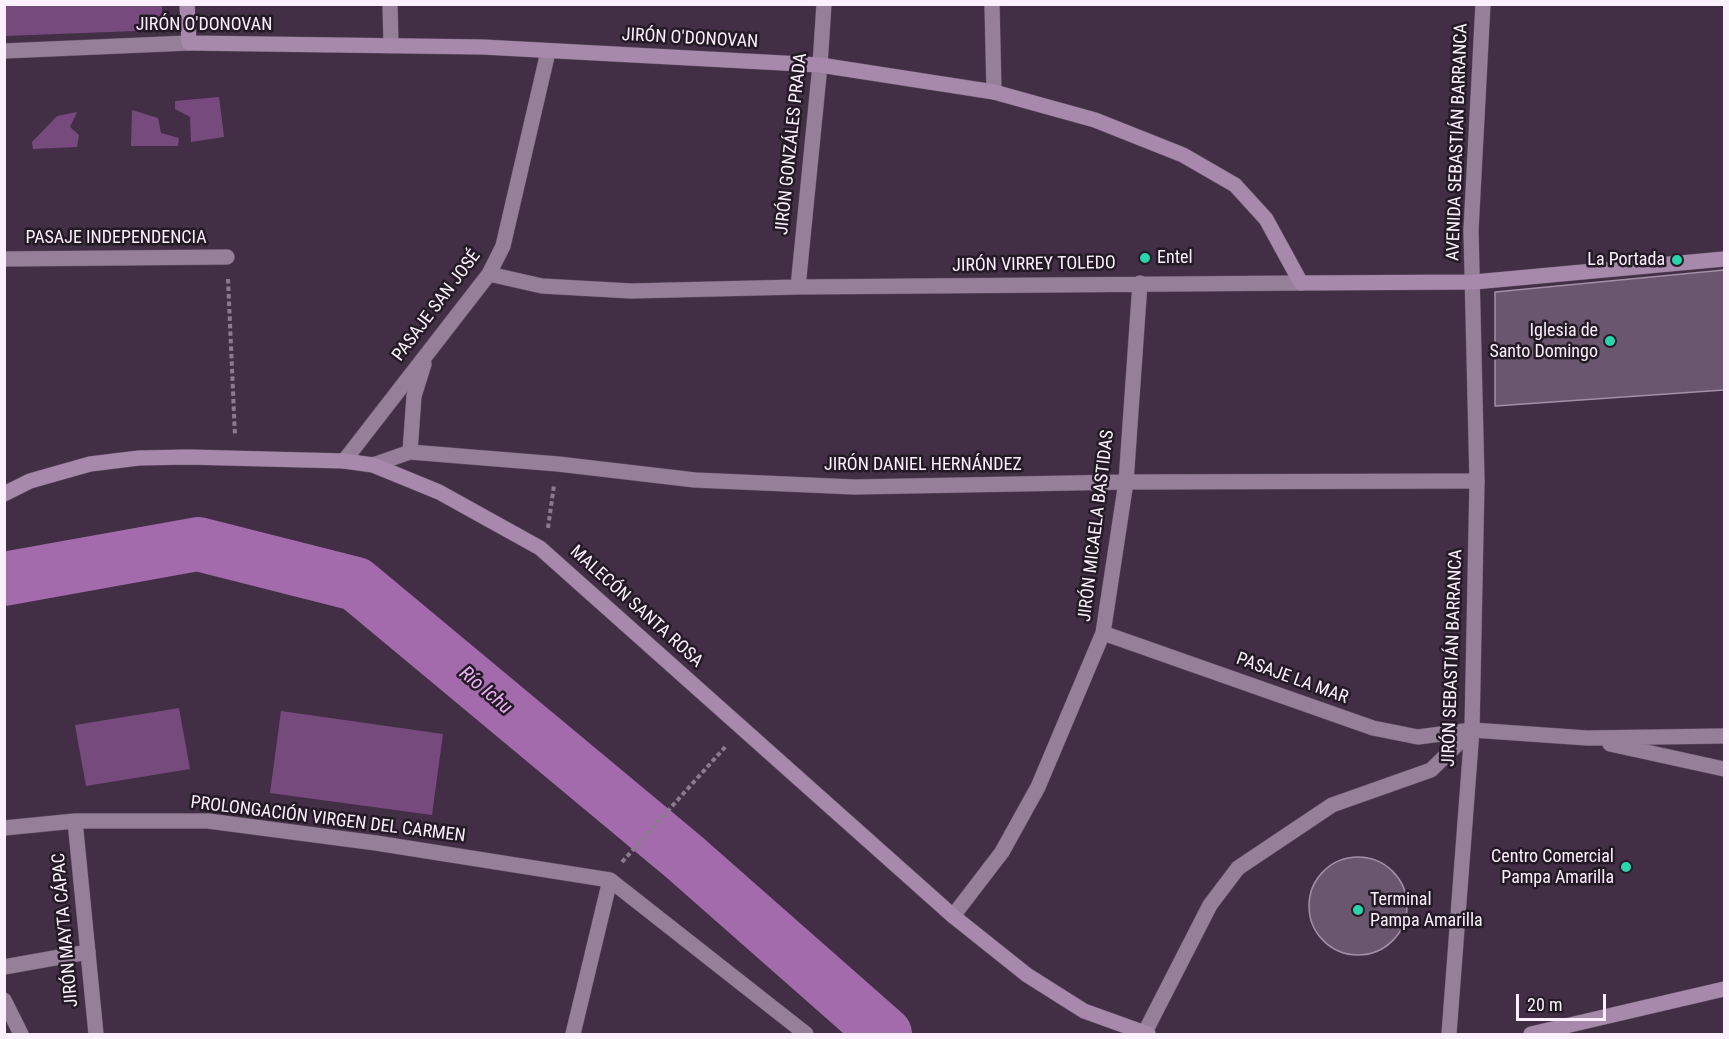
<!DOCTYPE html>
<html>
<head>
<meta charset="utf-8">
<style>
	body { margin:0 }
	#map { position:relative; width:1729px; height:1039px; overflow:hidden; background:#422f45; font-family:"Roboto Condensed",sans-serif }
	canvas { display:block }
	.frame { position:absolute; inset:0; border:6px solid #fcf0fe; pointer-events:none }
	.scale { position:absolute; left:1516px; top:994px; width:90px; height:27px; box-sizing:border-box; border:3px solid #fcf0fe; border-top:0; padding-left:8px; font-size:18px; line-height:21px; white-space:nowrap; color:#fcf0fe; -webkit-text-stroke:4px #231a25; paint-order:stroke }
</style>
</head>
<body>
<div id="map">
<canvas width="1729" height="1039"></canvas>
<div class="frame"></div>
<div class="scale">20 m</div>
</div>
<script>
const ctx = document.querySelector('canvas').getContext('2d');
ctx.lineJoin = 'round';
function fill(path, color) {
  ctx.fillStyle = color;
  ctx.fill(path, 'evenodd');
}
function stroke(path, color, width, dash) {
  ctx.strokeStyle = color;
  ctx.lineWidth = width;
  ctx.lineCap = dash ? 'butt' : 'round';
  ctx.setLineDash(dash || []);
  ctx.stroke(path);
}
function drawText(font, color, halo, rows, align = 'center') {
  ctx.font = font + ' "Roboto Condensed",sans-serif';
  ctx.lineWidth = 5;
  ctx.setLineDash([]);
  ctx.textBaseline = 'middle';
  ctx.strokeStyle = halo;
  ctx.fillStyle = color;
  for (const [text, x, y, turn = 0] of rows) {
    ctx.save();
    ctx.translate(x, y);
    ctx.rotate((+turn || 0) * Math.PI / 180);
    ctx.textAlign = isNaN(turn) ? turn : align;
    if (halo) ctx.strokeText(text, 0, 0);
    ctx.fillText(text, 0, 0);
    ctx.restore();
  }
}
const green = new Path2D(`
	M4,5H162V30L5,36Z
	M219,97L224,137L191,142L190,117L175,109V101Z
	M132,110L158,118L161,133L179,138L178,146H131Z
	M77,112L70,127L79,135L77,147L33,149L32,142L57,116Z
	M179,708L190,769L86,786L75,725Z
	M281,711L443,734L432,815L270,793Z`);
const river = new Path2D(`
	M4,579L198,544L356,584L684,857L885,1034`);
const building = new Path2D(`
	M1724,270V390L1495,406V292Z
	M1309 906a49 49 0 1 1 98 0a49 49 0 1 1-98 0Z`);
const path = new Path2D(`
	M228,279L235,436
	M548,528L554,485
	M622,862L727,745`);
const service = new Path2D(`
	M4,967L88,952`);
const pedestrian = new Path2D(`
	M390,4L391,45
	M4,259L227,257
	M4,1000L21,1034`);
const minor = new Path2D(`
	M992,4L994,92
	M4,51L189,43
	M489,274L542,286L631,291L798,287L1301,283
	M798,287L820,65L824,4
	M410,452L414,396L424,364
	M344,461L489,274L503,246L548,52
	M373,465L410,452L558,464L695,480L854,487L1126,482L1477,481
	M1103,633L1373,728L1418,737L1472,730L1587,738L1724,736
	M1610,744L1724,769
	M75,821L96,1034
	M4,828L75,821H208L376,843L610,880
	M610,880L806,1034
	M953,916L1002,852L1038,787L1103,633L1126,482L1140,283
	M573,1034L610,880
	M1144,1034L1210,905L1238,868L1332,805L1431,770L1472,730`);
const tertiary = new Path2D(`
	M1449,1034L1472,730L1477,481L1471,230L1483,4`);
const secondary = new Path2D(`
	M187,4L189,43L483,47L820,65L994,92L1095,120L1183,155L1235,185L1266,219L1301,283L1474,282L1724,259
	M4,494L30,481L90,464L139,458L188,457L344,461L373,465L439,492L540,548L953,916L1027,975L1084,1011L1148,1034
	M1531,1034L1724,989`);
const markers = [
	[1145,258,6,"#29d5ad"],
	[1677,260,6,"#29d5ad"],
	[1610,341,6,"#29d5ad"],
	[1626,867,6,"#29d5ad"],
	[1358,910,6,"#29d5ad"]
];
const streetNames = [
	["JIRÓN O'DONOVAN",204,25],
	["JIRÓN O'DONOVAN",690,39,3],
	["AVENIDA SEBASTIÁN BARRANCA",1458,142,-88],
	["JIRÓN GONZÁLES PRADA",792,144,-84],
	["PASAJE INDEPENDENCIA",116,238],
	["JIRÓN VIRREY TOLEDO",1034,265,-1],
	["PASAJE SAN JOSÉ",437,306,-53],
	["JIRÓN DANIEL HERNÁNDEZ",923,465],
	["JIRÓN MICAELA BASTIDAS",1097,526,-83],
	["MALECÓN SANTA ROSA",636,607,42],
	["JIRÓN SEBASTIÁN BARRANCA",1453,658,-88],
	["PASAJE LA MAR",1292,679,20],
	["PROLONGACIÓN VIRGEN DEL CARMEN",328,820,7],
	["JIRÓN MAYTA CÁPAC",66,930,-95]
];
const poiNames = [
	["Entel",1157,258,"left"],
	["La Portada",1665,260],
	["Iglesia de",1598,331],
	["Santo Domingo",1598,352],
	["Centro Comercial",1614,857],
	["Pampa Amarilla",1614,878],
	["Terminal",1370,900,"left"],
	["Pampa Amarilla",1370,921,"left"]
];
const waterNames = [
	["Río Ichu",485,691,40]
];
fill(green, '#774a7e');
stroke(river, '#a36bac', 54);
fill(building, '#6b566f');
stroke(building, '#a48ea8', 1.5);
stroke(service, '#5f4f62', 16);
stroke(pedestrian, '#5f4f62', 16);
stroke(minor, '#5f4f62', 16);
stroke(tertiary, '#5f4f62', 16);
stroke(secondary, '#5f4f62', 16);
stroke(path, '#8b7b8e', 4, [4.5, 3]);
stroke(service, '#957f99', 15);
stroke(pedestrian, '#957f99', 15);
stroke(minor, '#957f99', 15);
stroke(tertiary, '#957f99', 15);
stroke(secondary, '#a789ac', 15);
for (const [x, y, r, color] of markers) {
  const dot = new Path2D();
  dot.arc(x, y, r, 0, 2 * Math.PI);
  ctx.fillStyle = color;
  ctx.fill(dot);
  stroke(dot, '#231a25', 2);
}
drawText('18px', '#fcf0fe', '#231a25', streetNames);
drawText('18px', '#fcf0fe', '#231a25', poiNames, 'right');
drawText('italic 20px', '#ecb0f6', '#231a25', waterNames);
</script>
</body>
</html>
